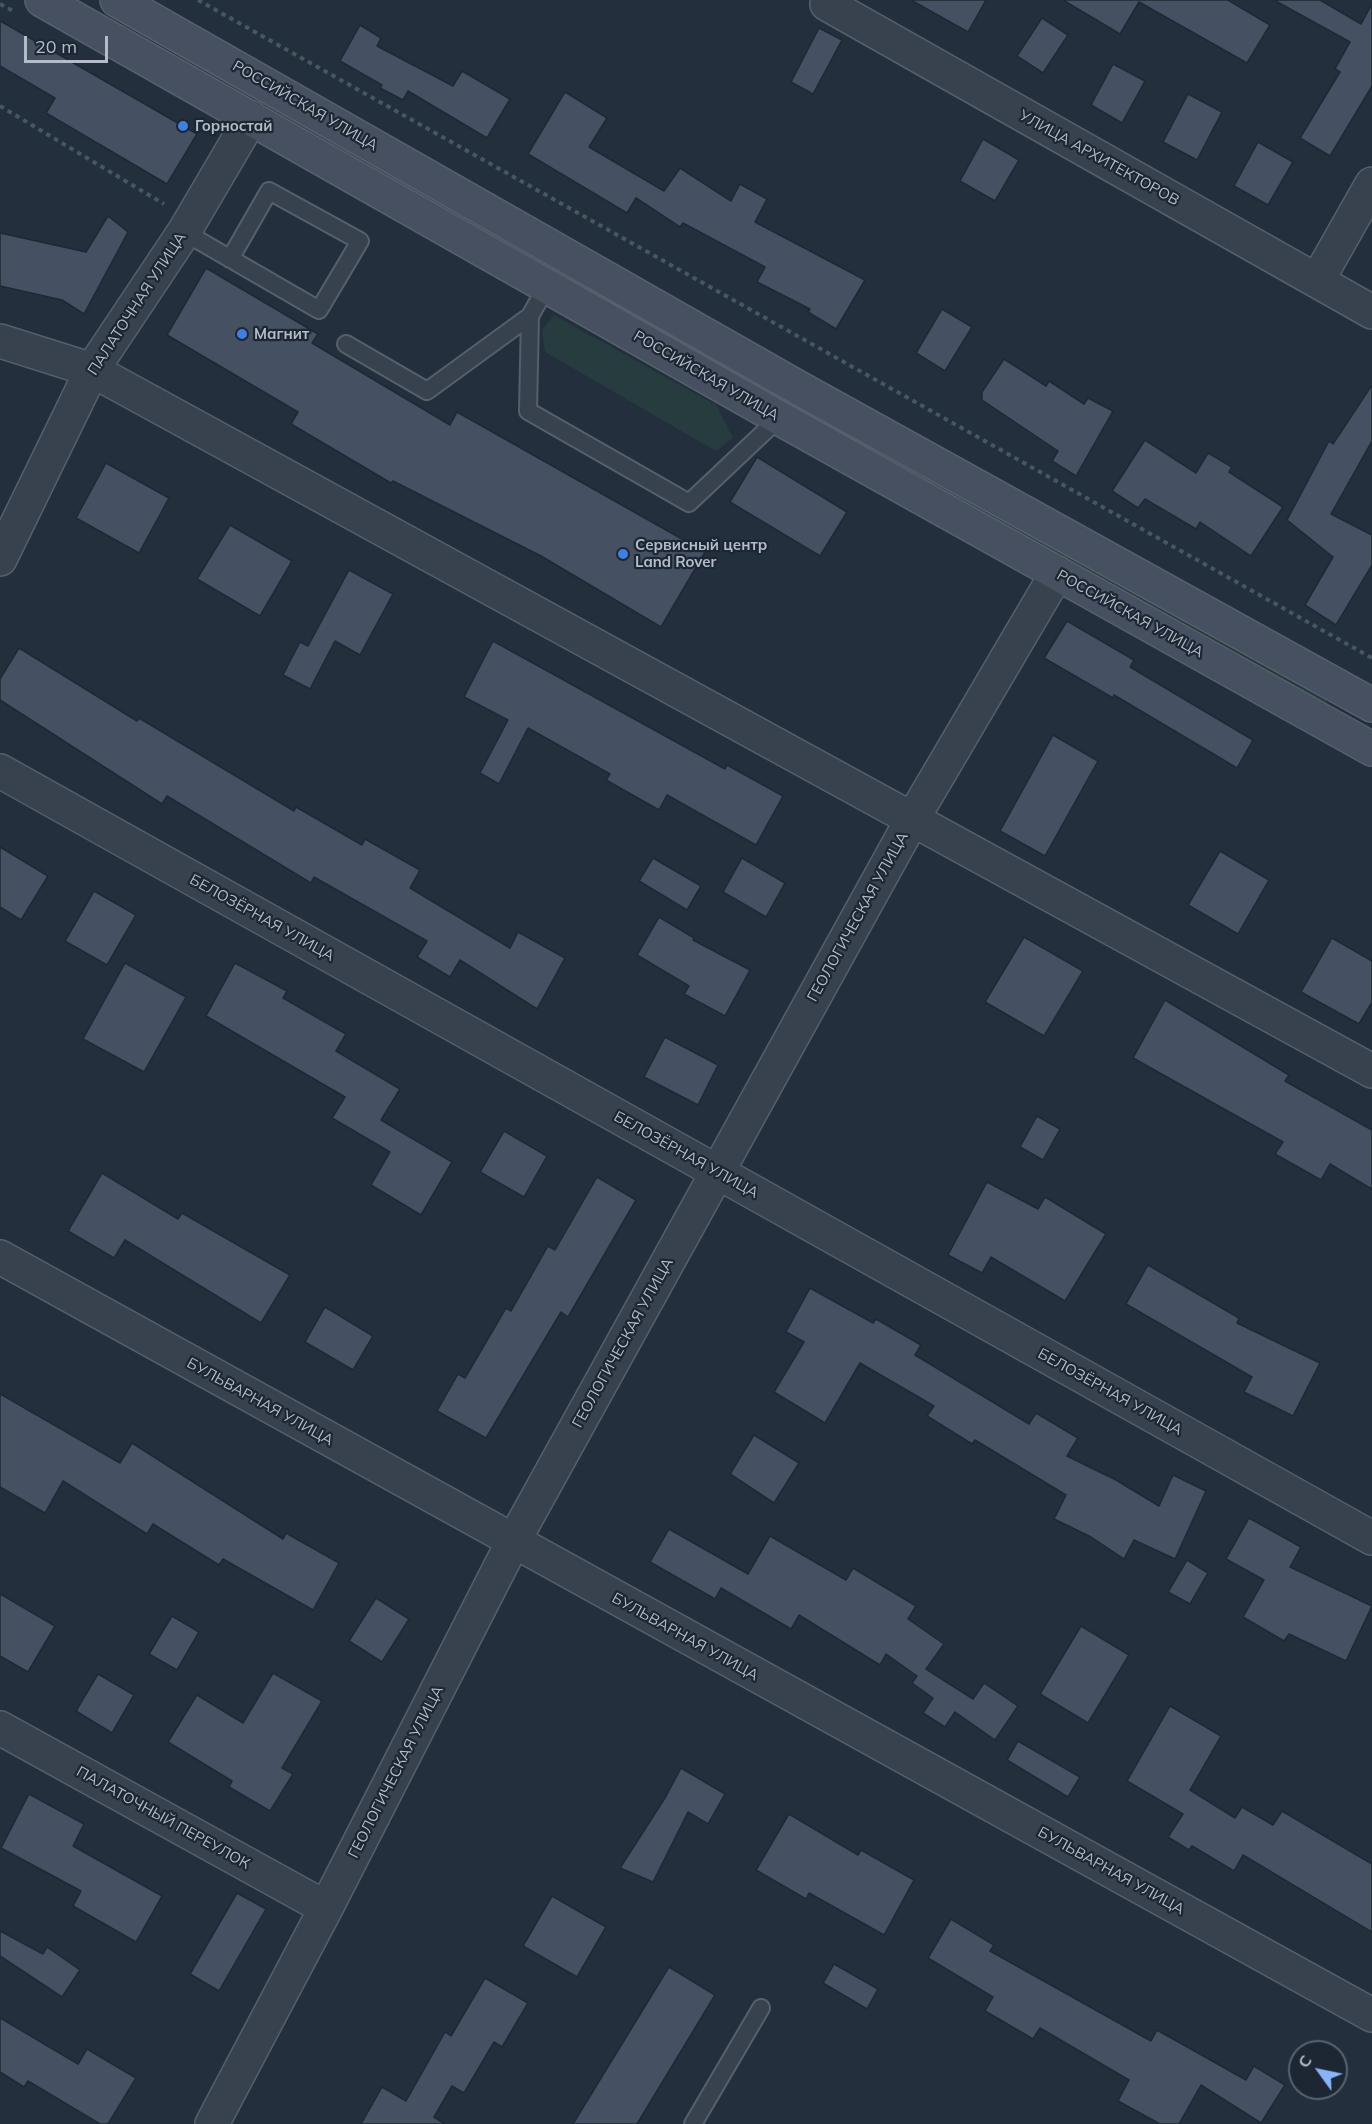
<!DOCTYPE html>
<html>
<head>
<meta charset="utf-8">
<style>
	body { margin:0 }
	#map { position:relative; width:1372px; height:2124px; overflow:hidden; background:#242f3e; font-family:Mulish,sans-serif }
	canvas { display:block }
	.north { position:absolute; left:1288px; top:2040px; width:60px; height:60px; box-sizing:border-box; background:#1d2633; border:2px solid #59626f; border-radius:50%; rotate:303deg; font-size:16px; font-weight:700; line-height:24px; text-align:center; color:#b4bcc9 }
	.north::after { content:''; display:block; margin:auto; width:21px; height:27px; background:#8ab4f8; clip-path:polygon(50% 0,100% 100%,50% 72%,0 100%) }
	.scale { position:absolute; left:24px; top:36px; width:84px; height:27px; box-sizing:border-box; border:3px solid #b4bcc9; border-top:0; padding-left:8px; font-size:18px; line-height:21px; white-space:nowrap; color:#b4bcc9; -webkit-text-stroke:4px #1d2633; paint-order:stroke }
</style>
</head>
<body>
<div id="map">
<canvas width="1372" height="2124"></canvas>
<div class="north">С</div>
<div class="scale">20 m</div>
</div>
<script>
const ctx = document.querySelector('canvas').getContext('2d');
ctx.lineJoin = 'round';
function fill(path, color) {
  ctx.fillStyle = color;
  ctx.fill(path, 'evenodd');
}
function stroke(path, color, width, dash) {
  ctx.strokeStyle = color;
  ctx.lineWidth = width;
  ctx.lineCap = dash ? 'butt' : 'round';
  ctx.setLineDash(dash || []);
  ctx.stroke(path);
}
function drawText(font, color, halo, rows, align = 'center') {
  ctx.font = font + ' Mulish,sans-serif';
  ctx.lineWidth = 4.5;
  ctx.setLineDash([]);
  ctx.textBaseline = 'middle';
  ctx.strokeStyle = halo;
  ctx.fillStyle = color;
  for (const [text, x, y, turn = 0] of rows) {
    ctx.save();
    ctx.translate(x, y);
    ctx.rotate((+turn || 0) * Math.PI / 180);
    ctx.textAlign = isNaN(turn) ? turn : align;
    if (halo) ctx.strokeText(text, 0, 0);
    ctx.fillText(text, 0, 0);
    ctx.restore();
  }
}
const green = new Path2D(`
	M554,315L716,405L733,438L716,451L545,352L542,330Z
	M830,416L1327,699V712L824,429Z`);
const building = new Path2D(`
	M911,0H986L968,32Z
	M1063,0H1228L1270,25L1247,63L1139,2L1120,34Z
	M1274,0H1320L1361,24L1372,4V86L1330,156L1300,138L1340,72L1335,69L1350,42Z
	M1042,18L1068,35L1043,73L1017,56Z
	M0,21L197,134L167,184L46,113L55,98L0,66Z
	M360,25L381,38L377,46L453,86L462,71L510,99L487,138L408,91L403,100L380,88L382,85L340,61Z
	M819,28L842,40L813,94L791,82Z
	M1113,64L1145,81L1122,123L1091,105Z
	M565,92L607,118L589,147L664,191L680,168L731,201L740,184L767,199L755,222L865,280L836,329L808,312L810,309L757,282L765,267L683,223L680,227L636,198L627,213L528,154Z
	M1188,94L1222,112L1197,160L1163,142Z
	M983,139L1019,160L995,201L960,181Z
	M1258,142L1293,162L1268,205L1234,186Z
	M108,216L128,232L84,314L62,300L0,286V233L86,252Z
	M206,268L318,334L312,343L450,425L457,412L705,552L661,627L541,556L393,481L391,483L291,424L298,412L167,335Z
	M942,309L972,327L945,371L916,353Z
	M1004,359L1046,386L1049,381L1084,404L1088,398L1113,411L1076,476L1052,461L1058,451L982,400V392Z
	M1372,385V441L1331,514L1372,535V565L1336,625L1305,605L1333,557L1287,520L1329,441L1333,444Z
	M1145,440L1196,473L1208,453L1232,467L1229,472L1283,507L1251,556L1200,522L1196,529L1145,499L1138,508L1112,491Z
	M757,457L847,512L820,556L730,502Z
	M106,463L169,498L139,553L76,518Z
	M230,525L292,561L260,616L197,579Z
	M349,570L393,594L360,655L335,641L310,689L283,675L300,642L308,646Z
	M1067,621L1134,660L1130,667L1253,740L1237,768L1114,695L1113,698L1044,658Z
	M493,641L725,769L727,765L783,796L756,845L667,795L659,810L606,780L610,774L528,728L499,784L480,773L508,720L464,697Z
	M19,648L137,721L139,718L294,811L296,807L362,845L365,839L420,870L410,888L510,948L518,932L565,958L537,1009L460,960L450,977L417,957L427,941L314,877L311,883L167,796L162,804L0,700V679Z
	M1053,735L1098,761L1045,856L1000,831Z
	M0,847L48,876L21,920L0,907Z
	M1220,851L1269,880L1238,934L1188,905Z
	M653,858L701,886L687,910L639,881Z
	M742,858L785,883L766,917L723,892Z
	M94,891L136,915L107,965L65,941Z
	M659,917L694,938L693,940L750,970L725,1016L684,994L689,986L637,955Z
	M1024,937L1083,971L1044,1036L985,1002Z
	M1332,938L1372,961V1002L1359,1024L1301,992Z
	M125,963L186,997L144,1072L83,1039Z
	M235,963L287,991L283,998L346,1034L336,1051L400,1089L381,1120L452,1162L421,1215L371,1185L390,1152L332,1118L345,1097L206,1016Z
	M1165,1000L1289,1075L1285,1081L1372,1130V1189L1330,1164L1321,1180L1275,1154L1283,1142L1133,1058Z
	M665,1037L718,1065L698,1105L644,1077Z
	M1037,1116L1060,1129L1043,1160L1020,1147Z
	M504,1131L547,1156L524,1197L480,1172Z
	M102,1173L178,1219L182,1213L290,1275L261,1323L125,1240L114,1258L68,1231Z
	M597,1177L636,1200L568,1317L561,1312L486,1438L437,1411L458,1374L465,1378L506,1308L511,1311L548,1246L555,1250Z
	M987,1182L1038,1209L1045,1197L1106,1234L1065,1301L991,1257L982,1273L948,1255Z
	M1148,1265L1239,1318L1237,1323L1320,1363L1293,1416L1244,1392L1252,1377L1126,1304Z
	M810,1288L873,1323L876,1319L921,1345L915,1355L1029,1424L1036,1413L1078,1438L1067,1456L1116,1480L1159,1506L1173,1475L1206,1491L1175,1559L1134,1540L1124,1559L1091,1537L1054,1519L1066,1495L975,1440L972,1444L927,1416L934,1406L860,1363L825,1423L774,1392L804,1342L786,1332Z
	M325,1307L373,1336L353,1370L305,1342Z
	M0,1394L120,1463L132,1443L283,1539L286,1533L339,1563L313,1610L223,1559L219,1565L153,1524L147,1534L63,1481L45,1513L0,1487Z
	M754,1435L799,1463L774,1503L730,1474Z
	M1249,1518L1301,1547L1290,1567L1372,1606L1346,1661L1289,1634L1284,1641L1243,1617L1264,1580L1226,1559Z
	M669,1529L748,1574L770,1536L846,1580L853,1568L916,1606L908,1619L944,1644L926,1669L973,1699L984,1683L1018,1706L995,1740L955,1712L945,1727L923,1713L933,1698L912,1683L917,1676L886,1654L880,1665L799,1615L791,1629L721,1588L715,1599L650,1562Z
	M1187,1560L1208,1573L1190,1604L1168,1592Z
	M0,1594L55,1626L28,1672L0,1656Z
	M376,1598L409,1619L382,1662L349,1641Z
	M172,1616L199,1632L177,1670L149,1654Z
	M1081,1626L1129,1655L1088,1723L1040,1694Z
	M273,1673L322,1701L282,1768L293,1774L270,1811L229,1787L232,1781L168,1742L197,1695L243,1723Z
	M98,1674L134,1695L112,1733L76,1711Z
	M1170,1706L1221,1736L1190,1790L1235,1818L1242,1807L1273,1825L1282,1811L1372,1864V1932L1243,1855L1234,1871L1192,1846L1189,1850L1168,1837L1183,1814L1127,1781Z
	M1018,1741L1080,1777L1068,1797L1007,1760Z
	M681,1768L725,1794L708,1824L688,1812L653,1882L620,1868L665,1798Z
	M29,1794L84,1824L73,1846L162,1896L136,1942L73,1906L81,1891L1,1848Z
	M789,1814L858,1855L861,1850L914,1880L884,1935L809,1893L806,1899L756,1870Z
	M237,1893L266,1909L219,1991L190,1974Z
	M552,1896L606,1927L577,1977L523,1946Z
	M951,1919L994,1945L990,1951L1151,2041L1157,2030L1246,2080L1254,2066L1285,2085L1261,2123L1201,2085L1179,2124H1160L1118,2101L1129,2080L1040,2028L1033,2039L985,2011L993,1997L928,1958Z
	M0,1931L43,1954L47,1947L80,1970L62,1997L0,1956Z
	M834,1964L878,1989L867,2009L823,1983Z
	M669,1967L715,1995L637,2124H573Z
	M485,1978L528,2003L502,2047L494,2042L464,2093L452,2086L434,2117L445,2124H361L382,2087L406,2101L445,2032L451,2036Z
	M0,2018L78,2064L87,2049L136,2078L108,2124H100L28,2081L24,2087L0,2072Z`);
const path = new Path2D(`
	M198,0L1372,658
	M0,4L15,12
	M0,106L164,204`);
const service = new Path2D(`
	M184,232L319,310L360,241L269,191L230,259
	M547,286L530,316L528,411L689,503L779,418
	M346,344L427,391L530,316
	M693,2124L761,2008`);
const minor = new Path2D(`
	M829,0L827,4L1372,312
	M1317,281L1372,184
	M0,341L92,370L1372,1071
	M0,559L92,370L184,232L251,118
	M0,771L1372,1538
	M0,1257L1372,2015
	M0,1728L326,1908
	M212,2124L326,1908L513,1542L913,818L1057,573`);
const secondary = new Path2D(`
	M42,0L779,418L1372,749
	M117,0L797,387L1372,705`);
const markers = [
	[183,126,6,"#3f7fe0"],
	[242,334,6,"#3f7fe0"],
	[623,554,6,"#3f7fe0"]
];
const streetNames = [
	["РОССИЙСКАЯ УЛИЦА",305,106,30],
	["УЛИЦА АРХИТЕКТОРОВ",1099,158,29],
	["ПАЛАТОЧНАЯ УЛИЦА",137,304,-57],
	["РОССИЙСКАЯ УЛИЦА",706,376,30],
	["РОССИЙСКАЯ УЛИЦА",1130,614,29],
	["ГЕОЛОГИЧЕСКАЯ УЛИЦА",858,917,-61],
	["БЕЛОЗЁРНАЯ УЛИЦА",262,918,29],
	["БЕЛОЗЁРНАЯ УЛИЦА",686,1155,29],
	["ГЕОЛОГИЧЕСКАЯ УЛИЦА",623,1343,-61],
	["БЕЛОЗЁРНАЯ УЛИЦА",1110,1392,29],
	["БУЛЬВАРНАЯ УЛИЦА",260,1402,29],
	["БУЛЬВАРНАЯ УЛИЦА",685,1637,29],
	["ГЕОЛОГИЧЕСКАЯ УЛИЦА",396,1772,-63],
	["ПАЛАТОЧНЫЙ ПЕРЕУЛОК",163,1818,29],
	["БУЛЬВАРНАЯ УЛИЦА",1111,1871,29]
];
const poiNames = [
	["Горностай",195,126],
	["Магнит",254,334],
	["Сервисный центр",635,545],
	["Land Rover",635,562]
];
fill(green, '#263c3f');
fill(building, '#455162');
stroke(building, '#1f2835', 1.5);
stroke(service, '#565f6c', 20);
stroke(minor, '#565f6c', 36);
stroke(secondary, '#565f6c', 36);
stroke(path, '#44595c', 4, [4.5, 4.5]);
stroke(service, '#38414e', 16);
stroke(minor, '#38414e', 33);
stroke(secondary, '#465061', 33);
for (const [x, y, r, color] of markers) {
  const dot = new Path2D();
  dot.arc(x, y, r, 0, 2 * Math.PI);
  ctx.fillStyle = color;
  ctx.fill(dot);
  stroke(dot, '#1d2633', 2);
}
drawText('15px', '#b4bcc9', '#1d2633', streetNames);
drawText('bold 15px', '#b4bcc9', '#1d2633', poiNames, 'left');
</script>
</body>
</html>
